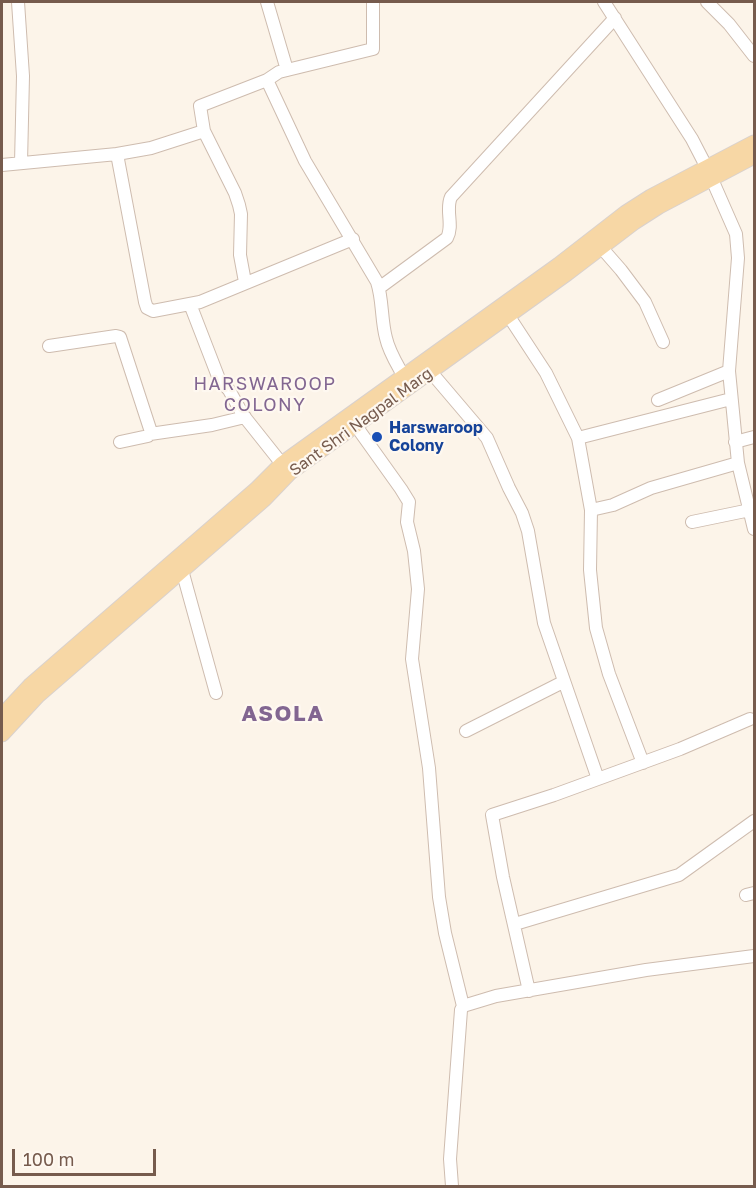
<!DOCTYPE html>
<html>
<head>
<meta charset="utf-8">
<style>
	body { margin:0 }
	#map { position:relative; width:756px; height:1188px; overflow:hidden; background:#fcf4e9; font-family:"Golos Text",sans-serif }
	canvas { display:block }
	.frame { position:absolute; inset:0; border:3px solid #765b4d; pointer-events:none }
	.scale { position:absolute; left:12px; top:1149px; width:144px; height:27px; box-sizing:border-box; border:3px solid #765b4d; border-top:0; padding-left:8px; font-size:18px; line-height:21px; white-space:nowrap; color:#765b4d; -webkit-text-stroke:4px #fef8f0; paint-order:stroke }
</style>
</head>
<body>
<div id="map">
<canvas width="756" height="1188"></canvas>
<div class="frame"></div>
<div class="scale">100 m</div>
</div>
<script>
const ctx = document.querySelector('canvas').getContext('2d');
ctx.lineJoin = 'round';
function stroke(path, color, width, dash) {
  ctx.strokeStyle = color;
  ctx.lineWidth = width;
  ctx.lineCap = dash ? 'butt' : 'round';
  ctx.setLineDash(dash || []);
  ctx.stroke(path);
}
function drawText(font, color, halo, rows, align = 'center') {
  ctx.font = font + ' "Golos Text",sans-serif';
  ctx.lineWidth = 4.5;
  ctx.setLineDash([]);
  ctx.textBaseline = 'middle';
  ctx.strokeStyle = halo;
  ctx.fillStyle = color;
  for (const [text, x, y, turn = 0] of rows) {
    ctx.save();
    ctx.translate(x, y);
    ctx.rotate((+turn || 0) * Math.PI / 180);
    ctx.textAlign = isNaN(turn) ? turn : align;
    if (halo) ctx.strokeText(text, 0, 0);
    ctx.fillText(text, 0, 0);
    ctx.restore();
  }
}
const minor = new Path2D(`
	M18,2L23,76L21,163
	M267,2L287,70
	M604,2L692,139L707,168L736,234L738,258L729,371L738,463L754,529
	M707,2L729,24L754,56
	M267,80L305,161L377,282C383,300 381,320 386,338C389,352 397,364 404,377
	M204,131L235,193L239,205L241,214L240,255L245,282
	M117,154L151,148L204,131L200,106L267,80L279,72L373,49V2
	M2,165L117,154L145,302L147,308L153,311L200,302L353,239
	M600,246L621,270L645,302L663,342
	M379,288L447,238C454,225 445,210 451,197L615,18
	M190,304L219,379L229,390L243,415L282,464
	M508,315L546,373L578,438L591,510L590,570L596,628L609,674L643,763
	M49,346L116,336L120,337L151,432L148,436L120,442
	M430,371L487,438L509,488L522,513L528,531L544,623L598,779
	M658,400L729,371
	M356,426L401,489L409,502L407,522L414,551L418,589L412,659L429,768L439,897L445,933L463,1006L461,1010L450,1159L452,1186
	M150,434L212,425L245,417
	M578,438L731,399
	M735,442L754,437
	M591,510L613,505L651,488L738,463
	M692,522L750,510
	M182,570L216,693
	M466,731L563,682
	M746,895L754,893
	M515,924L679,875L754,821
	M529,991L503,877L492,815L554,795L680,749L750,719
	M463,1006L496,996L646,970L754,956`);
const major = new Path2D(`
	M2,716L30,686L256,490L282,464L559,265L626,213L651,197L754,143
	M2,734L38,695L264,499L290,472L567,273L634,222L659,206L754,156`);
const markers = [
	[377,437,6,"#1a4fb4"]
];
const streetNames = [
	["Sant Shri Nagpal Marg",361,422,-36]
];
const transitNames = [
	["Harswaroop",389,428],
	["Colony",389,446]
];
const neighbourhoodNames = [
	["HARSWAROOP",265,384],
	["COLONY",265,405]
];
const districtNames = [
	["ASOLA",283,714]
];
stroke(minor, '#cebcaf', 14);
stroke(major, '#d9d1cd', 17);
stroke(minor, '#fff', 12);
stroke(major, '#f7d7a5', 15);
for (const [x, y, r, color] of markers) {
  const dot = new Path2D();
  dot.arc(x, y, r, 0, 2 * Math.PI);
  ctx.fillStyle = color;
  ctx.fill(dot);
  stroke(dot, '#fef8f0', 2);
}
drawText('16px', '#765b4d', '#fef8f0', streetNames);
drawText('bold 16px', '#164399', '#fef8f0', transitNames, 'left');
ctx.letterSpacing = '1.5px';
drawText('18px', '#826691', '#fef8f0', neighbourhoodNames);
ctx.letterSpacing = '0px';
ctx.letterSpacing = '1.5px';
drawText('bold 22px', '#826691', '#fef8f0', districtNames);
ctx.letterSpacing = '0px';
</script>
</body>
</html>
